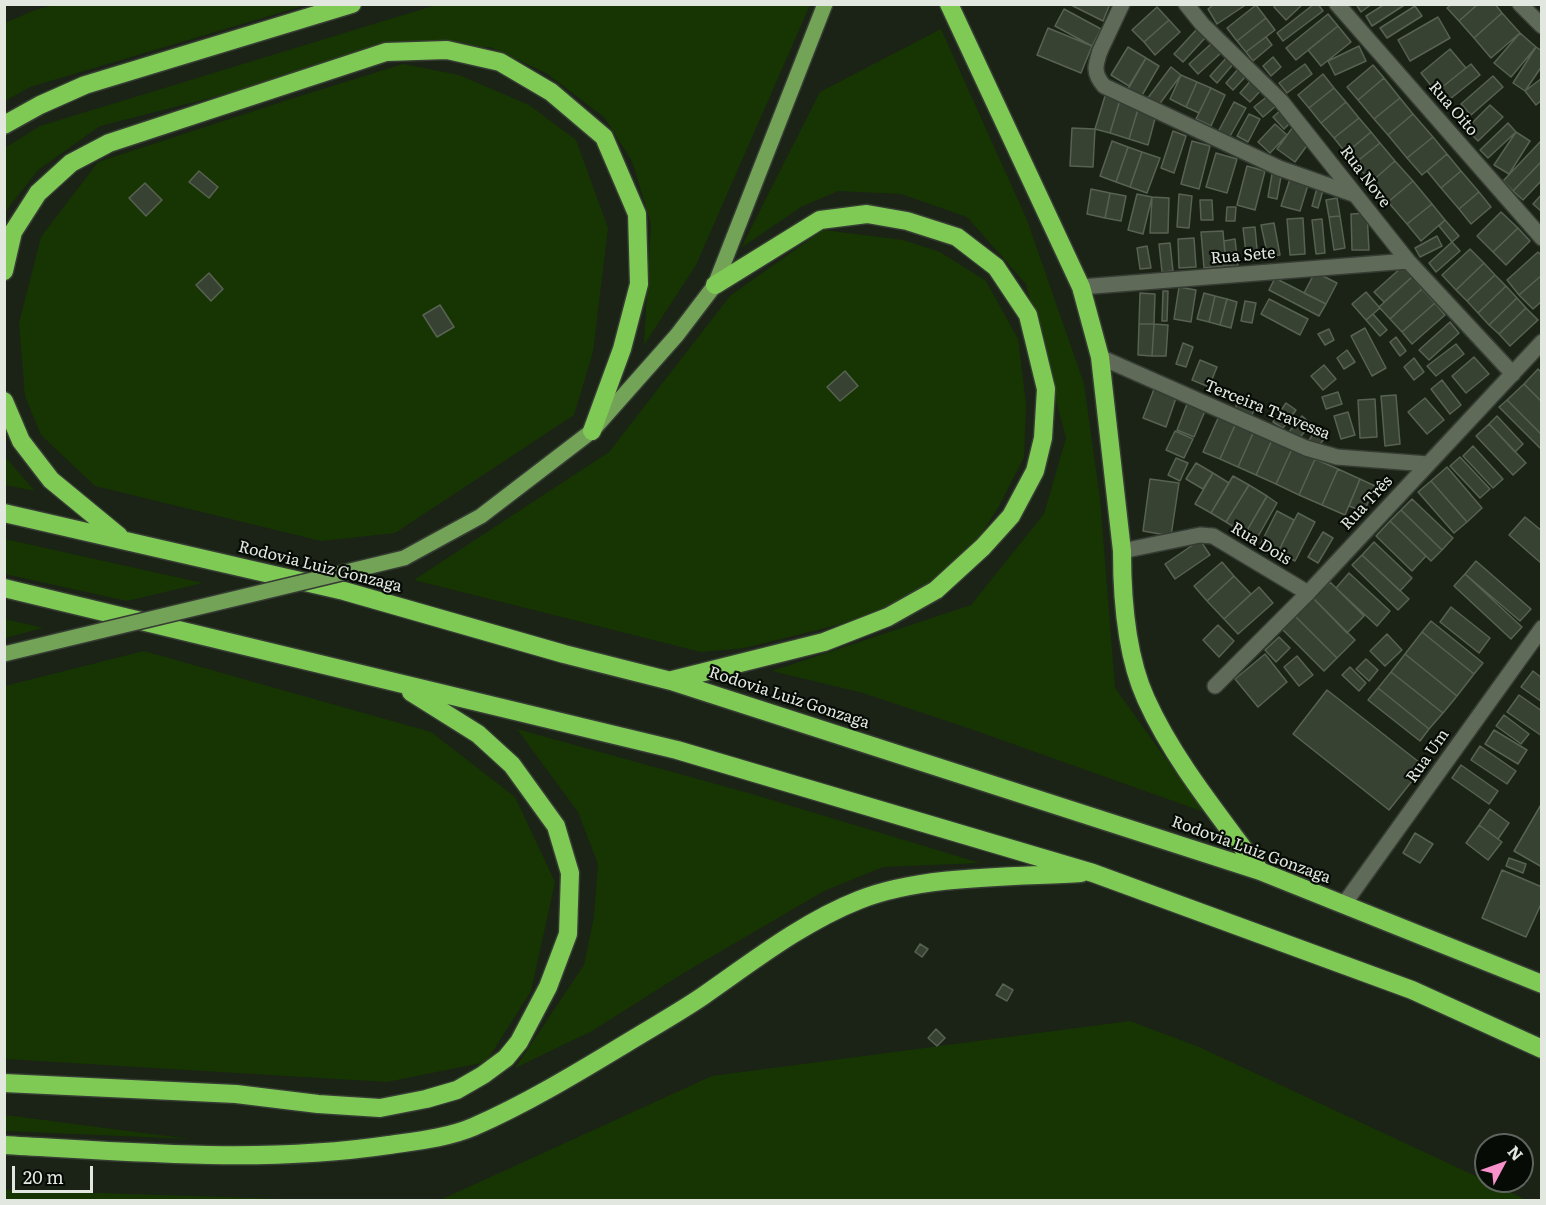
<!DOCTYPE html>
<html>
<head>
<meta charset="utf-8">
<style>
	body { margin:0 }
	#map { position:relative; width:1546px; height:1205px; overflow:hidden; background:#1a2316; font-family:Literata,serif }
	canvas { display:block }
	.frame { position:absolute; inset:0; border:6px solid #e2e8df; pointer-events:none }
	.north { position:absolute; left:1474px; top:1133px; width:60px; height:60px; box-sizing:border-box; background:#070b06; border:2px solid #5f635d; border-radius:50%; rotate:49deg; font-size:16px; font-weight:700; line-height:24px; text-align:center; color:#e2e8df }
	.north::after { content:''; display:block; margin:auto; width:21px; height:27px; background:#f890cb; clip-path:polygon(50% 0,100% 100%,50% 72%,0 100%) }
	.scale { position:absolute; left:12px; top:1166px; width:81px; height:27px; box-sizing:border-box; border:3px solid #e2e8df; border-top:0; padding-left:8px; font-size:18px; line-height:21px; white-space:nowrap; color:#e2e8df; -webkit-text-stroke:4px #070b06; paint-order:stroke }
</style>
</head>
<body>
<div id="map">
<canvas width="1546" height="1205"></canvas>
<div class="frame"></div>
<div class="north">N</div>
<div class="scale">20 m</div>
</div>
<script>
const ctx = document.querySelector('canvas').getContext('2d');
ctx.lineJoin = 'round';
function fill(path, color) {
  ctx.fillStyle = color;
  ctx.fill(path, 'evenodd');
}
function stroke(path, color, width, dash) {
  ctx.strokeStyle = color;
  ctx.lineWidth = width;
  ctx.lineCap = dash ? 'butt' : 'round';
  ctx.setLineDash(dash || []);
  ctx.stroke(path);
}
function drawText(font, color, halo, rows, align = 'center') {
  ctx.font = font + ' Literata,serif';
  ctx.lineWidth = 4.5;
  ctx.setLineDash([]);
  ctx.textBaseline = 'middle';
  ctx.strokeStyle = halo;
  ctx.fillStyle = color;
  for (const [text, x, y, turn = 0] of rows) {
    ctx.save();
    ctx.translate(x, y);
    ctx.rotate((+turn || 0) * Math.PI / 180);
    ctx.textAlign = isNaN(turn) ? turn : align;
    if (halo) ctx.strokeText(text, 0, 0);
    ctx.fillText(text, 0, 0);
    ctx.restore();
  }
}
const green = new Path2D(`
	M57,4H306V5L30,87L5,101V23L35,10Z
	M436,5H810L696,265L644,345L651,224L632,161L604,117L546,73L490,47L395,51L100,126L38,170L5,212V148L40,126Z
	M941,29L1027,220L1084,384L1100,499L1115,688L1204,812L968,728L863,693L772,671L971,605L1044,514L1066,438L1026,284L967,217L901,194L838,191L801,207L741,248L820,92Z
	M403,64L459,75L529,105L576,140L608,228L593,352L574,415L395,533L321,541L95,486L41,435L25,396L19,323L41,237L98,162L297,97Z
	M823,230L903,240L940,252L986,281L1018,339L1026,404L1024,457L999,506L975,544L934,588L866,618L744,648L701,652L414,580L609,452L730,296Z
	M4,457H5L35,491L5,485Z
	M5,539L203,583L127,601L5,574Z
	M5,619L43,628L5,638Z
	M144,651L431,732L515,797L555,882L531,991L486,1062L387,1082L5,1059V686Z
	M517,729L752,794L980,863L883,867L824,891L682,974L592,1031L515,1068L584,965L594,917L598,864L578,812Z
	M1130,1021L1199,1047L1527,1200H440L712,1076Z
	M5,1115L190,1139L5,1131Z
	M5,1190L316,1200H5Z`);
const building = new Path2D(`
	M1069,4H1110L1103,21Z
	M1214,4H1247L1217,24L1208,9Z
	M1277,4H1303L1286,20L1274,7Z
	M1314,4H1318L1323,11L1283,41L1277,33Z
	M1356,4H1372L1361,12Z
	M1385,4H1406L1372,26L1366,16Z
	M1452,4H1478L1459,21L1447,8Z
	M1478,4H1495L1502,13L1474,38L1459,21Z
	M1256,5L1266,18L1237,41L1227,28Z
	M1415,6L1422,16L1387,38L1380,28Z
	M1157,7L1169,20L1144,42L1132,30Z
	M1064,9L1101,29L1092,46L1055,26Z
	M1502,13L1520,33L1491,58L1474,38Z
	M1328,14L1338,26L1296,60L1286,48Z
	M1438,17L1450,38L1410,61L1398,40Z
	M1266,18L1275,30L1246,52L1237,41Z
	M1169,20L1180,32L1155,55L1144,42Z
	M1338,26L1351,42L1321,66L1308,50Z
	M1048,28L1092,46L1081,73L1037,55Z
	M1197,29L1206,37L1183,62L1174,54Z
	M1520,33L1536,47L1511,77L1494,63Z
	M1266,37L1272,45L1253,61L1246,52Z
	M1212,43L1221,53L1198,74L1189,64Z
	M1359,46L1366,61L1335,75L1328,61Z
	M1128,47L1146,58L1129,86L1111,75Z
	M1536,47L1542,51V66L1525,91L1513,83Z
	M1450,49L1466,68L1436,92L1421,73Z
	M1228,56L1235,62L1217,83L1210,76Z
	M1273,57L1281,67L1271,76L1263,66Z
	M1146,58L1159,66L1141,97L1128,89Z
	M1305,64L1312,74L1287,93L1279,83Z
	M1471,64L1480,75L1445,103L1436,92Z
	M1373,65L1384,78L1358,100L1347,87Z
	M1171,67L1181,75L1158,106L1147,99Z
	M1239,68L1247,75L1233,90L1226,83Z
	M1323,74L1334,88L1309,108L1298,95Z
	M1181,75L1197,82L1186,107L1170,99Z
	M1493,76L1503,87L1471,115L1461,104Z
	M1253,78L1263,88L1250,102L1240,93Z
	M1384,78L1400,98L1374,119L1358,100Z
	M1542,78V100L1536,105L1525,91Z
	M1197,82L1211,88L1199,113L1186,107Z
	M1211,88L1225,95L1211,126L1196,119Z
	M1334,88L1346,102L1321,123L1309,108Z
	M1269,95L1277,105L1263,117L1254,107Z
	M1105,96L1120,100L1110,133L1095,129Z
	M1400,98L1413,114L1388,135L1374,119Z
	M1120,100L1139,106L1129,139L1110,133Z
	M1234,102L1246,108L1229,138L1218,132Z
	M1346,102L1359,118L1334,138L1321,123Z
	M1490,105L1503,117L1478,141L1466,129Z
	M1139,106L1157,111L1148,145L1129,139Z
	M1282,109L1293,120L1284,129L1273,117Z
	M1249,114L1260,119L1248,142L1237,136Z
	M1413,114L1433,137L1407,158L1388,135Z
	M1359,118L1371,132L1346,153L1334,138Z
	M1508,123L1516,132L1488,158L1480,150Z
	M1275,124L1287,135L1270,153L1258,142Z
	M1293,127L1311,140L1295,162L1277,149Z
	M1072,128L1095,129L1093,167L1070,166Z
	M1173,131L1186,136L1174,173L1161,168Z
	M1371,132L1380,143L1355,163L1346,153Z
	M1516,132L1530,141L1509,174L1494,165Z
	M1433,137L1447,154L1422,175L1407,158Z
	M1112,141L1128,147L1116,182L1100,176Z
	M1192,141L1210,146L1199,189L1181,184Z
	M1540,142L1542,144V161L1513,191L1503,181Z
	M1380,143L1395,161L1371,182L1355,163Z
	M1128,147L1142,152L1130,187L1116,182Z
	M1142,152L1160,158L1147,193L1130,187Z
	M1216,153L1237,159L1227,193L1206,187Z
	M1447,154L1461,171L1441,188L1427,171Z
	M1395,161L1413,181L1388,202L1371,182Z
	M1542,161V180L1523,200L1513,191Z
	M1247,166L1265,171L1255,210L1237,205Z
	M199,171L218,187L209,198L189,182Z
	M1461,171L1479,192L1459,209L1441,188Z
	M1272,174L1281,176L1277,199L1268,197Z
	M1290,179L1308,185L1300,211L1281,206Z
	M1413,181L1432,204L1407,224L1388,202Z
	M145,183L162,200L146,216L129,198Z
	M1317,188L1323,190L1318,208L1312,206Z
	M1091,189L1110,193L1105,218L1087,214Z
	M1479,192L1491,207L1471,224L1459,209Z
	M1110,193L1126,196L1121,221L1105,218Z
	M1137,194L1152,197L1143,234L1128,230Z
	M1179,194L1192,196L1189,228L1177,227Z
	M1542,194V212L1533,204Z
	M1152,197L1169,198L1168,233H1150Z
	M1337,198L1340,216L1329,217L1326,200Z
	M1200,200H1212L1213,220H1201Z
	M1432,204L1445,220L1421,241L1407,224Z
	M1227,207H1236L1235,221H1226Z
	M1501,212L1518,228L1493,252L1477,236Z
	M1367,213L1369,250H1352L1351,214Z
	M1340,216L1345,248L1334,250L1329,217Z
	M1303,218L1305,254L1290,255L1287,219Z
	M1322,219L1325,253L1316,254L1312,220Z
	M1445,220L1459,236L1452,242L1439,226Z
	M1274,223L1280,255L1268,257L1261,225Z
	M1255,227L1258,260L1247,261L1243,228Z
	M1518,228L1530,241L1506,265L1493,252Z
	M1223,231L1226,266L1204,268L1201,232Z
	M1437,236L1442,246L1420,257L1415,248Z
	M1194,238L1196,267L1179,268L1178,239Z
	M1235,239L1238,266H1226L1224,241Z
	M1452,242L1460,251L1436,272L1429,263Z
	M1170,243L1173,271L1162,272L1159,244Z
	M1147,246L1151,268L1140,269L1137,248Z
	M1470,249L1484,263L1456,290L1442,275Z
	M1538,252L1542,256V275L1519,295L1507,280Z
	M1484,263L1495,275L1467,301L1456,290Z
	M1402,267L1412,277L1384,302L1374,292Z
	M1315,272L1337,283L1326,304L1304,293Z
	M209,273L223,289L211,301L196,285Z
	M1495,275L1506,286L1478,313L1467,301Z
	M1542,275V301L1533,309L1519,295Z
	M1412,277L1422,289L1390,319L1379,307Z
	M1275,278L1326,304L1319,316L1269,290Z
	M1506,286L1517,298L1489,325L1478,313Z
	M1179,287L1196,290L1191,322L1174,319Z
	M1422,289L1435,303L1402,332L1390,319Z
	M1163,291H1168L1167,321H1162Z
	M1366,292L1380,308L1366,320L1352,304Z
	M1140,293L1155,294L1154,324H1139Z
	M1204,293L1215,296L1209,322L1197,319Z
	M1215,296L1227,299L1220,325L1209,322Z
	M1517,298L1526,308L1499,334L1489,325Z
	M1227,299L1237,302L1231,328L1220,325Z
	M1269,299L1308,319L1300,335L1261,314Z
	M1245,301L1256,303L1252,323L1241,321Z
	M1435,303L1445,315L1412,344L1402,332Z
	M440,305L454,327L437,337L423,315Z
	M1526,308L1538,320L1510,346L1499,334Z
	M1373,314L1387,330L1380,336L1366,320Z
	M1450,322L1459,333L1429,360L1419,350Z
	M1139,324H1154L1152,356L1138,355Z
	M1154,324L1168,325L1166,356H1152Z
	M1365,328L1386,368L1372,376L1351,336Z
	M1329,329L1334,340L1325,345L1318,334Z
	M1396,337L1406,351L1400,356L1390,342Z
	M1183,343L1193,347L1186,367L1176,364Z
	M1456,344L1464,354L1436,376L1427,366Z
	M1347,350L1355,362L1344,369L1337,358Z
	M1474,357L1489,374L1466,393L1452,376Z
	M1414,358L1424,372L1414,380L1404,367Z
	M1200,360L1217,367L1209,387L1192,380Z
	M1324,365L1336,379L1323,390L1311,376Z
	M1538,369L1542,373V402L1524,384Z
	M845,371L858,386L840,401L827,387Z
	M1442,380L1461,405L1450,414L1431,389Z
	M1524,384L1542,402V435L1507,400Z
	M1154,389L1176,398L1166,427L1143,418Z
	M1338,392L1342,404L1326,409L1322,397Z
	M1396,395L1400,444L1385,446L1381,396Z
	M1239,397L1256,404L1252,415L1235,409Z
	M1425,398L1444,420L1427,434L1408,412Z
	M1375,399L1377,437L1360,438L1358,400Z
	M1507,400L1542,435L1541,449L1499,407Z
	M1286,403L1296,410L1283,428L1273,422Z
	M1187,404L1205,411L1194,437L1177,430Z
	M1348,412L1355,435L1341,439L1334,416Z
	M1219,416L1236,423L1220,459L1203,452Z
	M1302,416L1311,424L1297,441L1288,433Z
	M1497,416L1523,444L1515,452L1489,424Z
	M1236,423L1254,431L1238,467L1220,459Z
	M1489,424L1526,463L1513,475L1476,436Z
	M1317,428L1327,434L1317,449L1308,442Z
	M1175,431L1193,439L1184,458L1166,450Z
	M1254,431L1272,440L1256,475L1238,467Z
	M1272,440L1292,449L1276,484L1256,475Z
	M1473,446L1503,479L1493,488L1463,456Z
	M1292,449L1315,459L1299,495L1276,484Z
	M1460,457L1490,489L1480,498L1450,466Z
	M1176,458L1188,463L1180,481L1168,475Z
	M1315,459L1338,469L1322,505L1299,495Z
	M1196,463L1213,473L1203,489L1186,479Z
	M1447,467L1482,508L1467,522L1431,481Z
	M1338,469L1360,479L1345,515L1322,505Z
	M1213,473L1229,483L1211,513L1195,504Z
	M1233,476L1249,485L1226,522L1211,513Z
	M1150,479L1179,483L1171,536L1143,531Z
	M1360,479L1375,486L1364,512L1349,506Z
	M1431,481L1467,522L1454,533L1418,492Z
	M1249,485L1267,496L1245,534L1226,522Z
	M1267,496L1277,503L1256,540L1245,534Z
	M1412,499L1453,538L1442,550L1401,510Z
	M1401,510L1442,550L1431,561L1390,521Z
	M1277,511L1294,520L1278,552L1261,543Z
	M1298,513L1315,522L1295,561L1278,552Z
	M1525,517L1542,531V564L1509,535Z
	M1390,521L1426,556L1412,571L1376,536Z
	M1323,532L1333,538L1318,563L1308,557Z
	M1200,540L1210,555L1175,579L1165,564Z
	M1374,542L1412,578L1400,591L1362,555Z
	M1362,555L1409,599L1398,610L1352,565Z
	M1476,561L1531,609L1520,621L1465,574Z
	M1222,562L1234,576L1207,601L1194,586Z
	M1349,573L1390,611L1377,626L1336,588Z
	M1465,574L1522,627L1511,639L1454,586Z
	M1234,576L1251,594L1224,619L1207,601Z
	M1330,582L1364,616L1347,633L1313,598Z
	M1259,587L1273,603L1238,634L1224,619Z
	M1313,598L1355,640L1337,658L1295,616Z
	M1451,607L1490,638L1479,653L1440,622Z
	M1295,616L1337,658L1324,671L1282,629Z
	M1431,621L1483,663L1474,674L1422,632Z
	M1218,625L1234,641L1219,657L1203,640Z
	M1422,632L1474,674L1457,696L1405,654Z
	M1387,634L1402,650L1385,666L1370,651Z
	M1279,637L1290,648L1276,662L1265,650Z
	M1265,654L1287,682L1258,707L1235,679Z
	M1405,654L1457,696L1443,713L1391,672Z
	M1297,656L1313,675L1299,686L1284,667Z
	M1366,659L1378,670L1369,681L1356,669Z
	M1350,667L1366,683L1359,691L1342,675Z
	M1533,671L1542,678V702L1521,687Z
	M1391,672L1443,713L1429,729L1378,688Z
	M1378,688L1429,729L1420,741L1368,700Z
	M1327,690L1424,766L1389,810L1293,734Z
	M1519,695L1542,711V736L1507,712Z
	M1504,715L1529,734L1521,744L1496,726Z
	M1494,730L1527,750L1518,764L1485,744Z
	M1480,746L1516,771L1507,784L1471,760Z
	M1461,765L1498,791L1489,804L1452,778Z
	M1542,803V867L1514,851Z
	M1490,809L1509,823L1498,839L1479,825Z
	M1479,825L1502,842L1488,860L1466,843Z
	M1415,833L1433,844L1420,863L1403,853Z
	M1509,858L1526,864L1523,873L1506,866Z
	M1502,870L1542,887V902L1526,937L1482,918Z
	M920,944L928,949L922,957L915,952Z
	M1003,984L1013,990L1007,1001L996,995Z
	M936,1029L945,1038L937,1046L928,1038Z`);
const lane = new Path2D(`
	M1100,51C1095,66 1093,73 1104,86L1279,168L1353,194
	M1100,357L1306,448L1337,457L1428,464
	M1122,551L1200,535L1213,536L1308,593`);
const street = new Path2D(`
	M1186,4L1202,24L1281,101L1408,261L1513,374
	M1337,4L1542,238
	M1520,4L1542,26
	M1100,51L1122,4
	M1081,287L1408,261
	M1215,686L1308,593L1542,342
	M1344,904L1542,628`);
const primary = new Path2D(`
	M404,558L481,516L592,431L677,335L715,285L825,4`);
const highway = new Path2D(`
	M949,4L1081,287L1100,357L1122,551C1122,599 1126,655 1146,699C1174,761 1220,816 1260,871
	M4,125L40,105L85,85L352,4
	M4,271L13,232L38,193L71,163L109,143L386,52L447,50L500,62L551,92L604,137L637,214L639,284L622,349L592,431
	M4,401L21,441L51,480L119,536
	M4,513L344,591L564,654L671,681L1260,871L1542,984
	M4,588L677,750L1093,873L1412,990L1542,1049
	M672,680L824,642L888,617L936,590L983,547L1011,516L1035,471L1043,438L1046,389L1028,315L996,267L957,237L907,221L867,214L820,220L715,285
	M4,1083L236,1094L318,1104L380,1108L426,1099L457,1090L483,1075L506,1058L519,1042L548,987L568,934L570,873L556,826L512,765L478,734L411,692
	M4,1145C132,1152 262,1164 389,1145C416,1141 447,1138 473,1127C524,1105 577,1073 625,1044C651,1028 678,1013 703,996C752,962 803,922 859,900C922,875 1013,877 1081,873`);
const primaryBridge = new Path2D(`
	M4,654L404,558`);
const streetNames = [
	["Rua Oito",1453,109,49],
	["Rua Nove",1365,177,53],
	["Rua Sete",1243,256,-5],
	["Terceira Travessa",1267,410,22],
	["Rua Três",1367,503,-47],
	["Rua Dois",1261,544,31],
	["Rodovia Luiz Gonzaga",320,567,14],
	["Rodovia Luiz Gonzaga",789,698,18],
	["Rua Um",1428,756,-55],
	["Rodovia Luiz Gonzaga",1251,850,20]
];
fill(green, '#173502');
fill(building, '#384233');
stroke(building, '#586252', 1.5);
stroke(lane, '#363c33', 18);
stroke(street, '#363c33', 18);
stroke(primary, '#363c33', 18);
stroke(highway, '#363c33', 21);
stroke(lane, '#5f6a59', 15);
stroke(street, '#5f6a59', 15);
stroke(primary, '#72a357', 15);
stroke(highway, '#7fc955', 18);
stroke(primaryBridge, '#363c33', 18, []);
stroke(primaryBridge, '#72a357', 15);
drawText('16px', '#e2e8df', '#070b06', streetNames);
</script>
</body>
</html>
